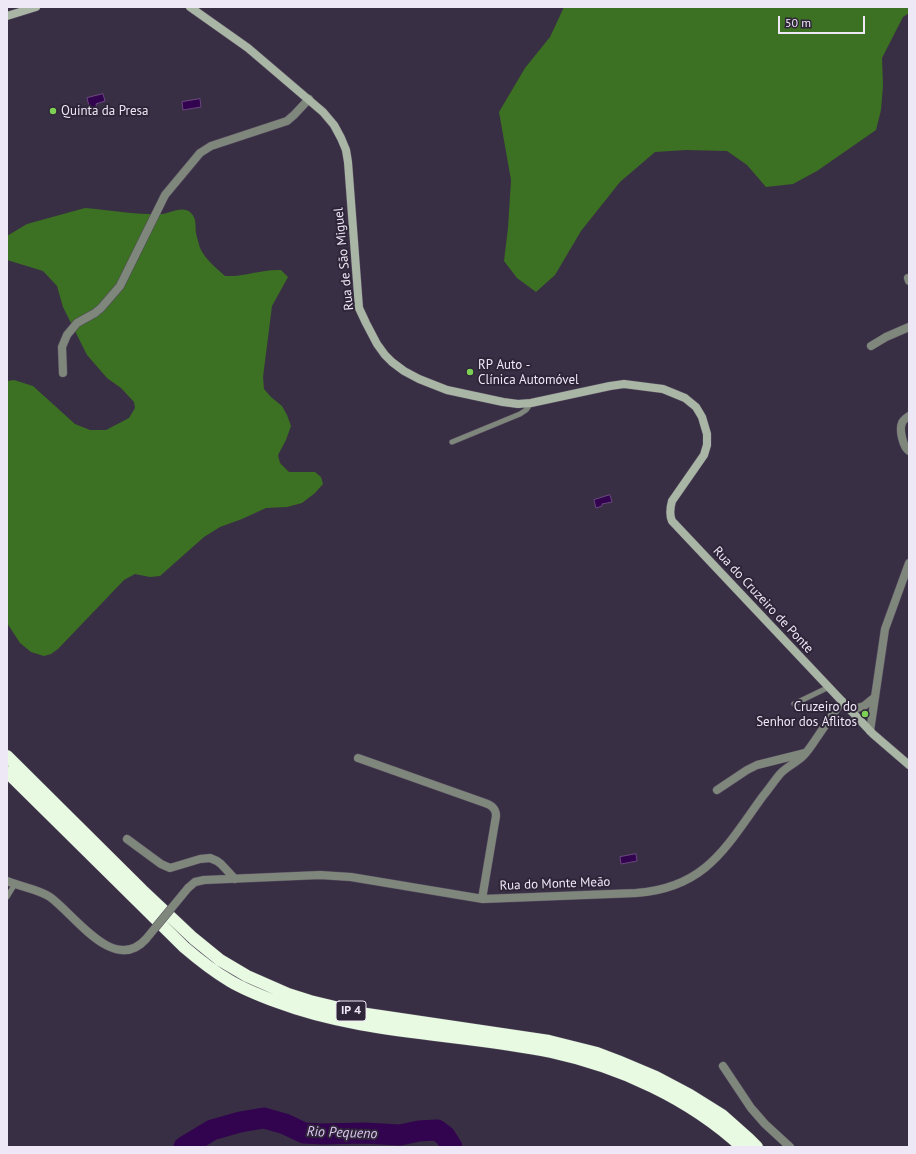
<!DOCTYPE html>
<html>
<head>
<meta charset="utf-8">
<style>
	body { margin:0 }
	#map { position:relative; width:916px; height:1154px; overflow:hidden; background:#392f44; font-family:"PT Sans",sans-serif }
	canvas { display:block }
	.frame { position:absolute; inset:0; border:8px solid #eee7f5; pointer-events:none }
	.scale { position:absolute; left:778px; top:16px; width:87px; height:18px; box-sizing:border-box; border:2px solid #eee7f5; border-top:0; padding-left:5px; font-size:12px; line-height:14px; white-space:nowrap; color:#eee7f5; -webkit-text-stroke:3px #2f2539; paint-order:stroke }
</style>
</head>
<body>
<div id="map">
<canvas width="916" height="1154"></canvas>
<div class="frame"></div>
<div class="scale">50 m</div>
</div>
<script>
const ctx = document.querySelector('canvas').getContext('2d');
ctx.lineJoin = 'round';
function fill(path, color) {
  ctx.fillStyle = color;
  ctx.fill(path, 'evenodd');
}
function stroke(path, color, width, dash) {
  ctx.strokeStyle = color;
  ctx.lineWidth = width;
  ctx.lineCap = dash ? 'butt' : 'round';
  ctx.setLineDash(dash || []);
  ctx.stroke(path);
}
function drawText(font, color, halo, rows, align = 'center') {
  ctx.font = font + ' "PT Sans",sans-serif';
  ctx.lineWidth = 4;
  ctx.setLineDash([]);
  ctx.textBaseline = 'middle';
  ctx.strokeStyle = halo;
  ctx.fillStyle = color;
  for (const [text, x, y, turn = 0] of rows) {
    ctx.save();
    ctx.translate(x, y);
    ctx.rotate((+turn || 0) * Math.PI / 180);
    ctx.textAlign = isNaN(turn) ? turn : align;
    if (halo) ctx.strokeText(text, 0, 0);
    ctx.fillText(text, 0, 0);
    ctx.restore();
  }
}
const forest = new Path2D(`
	M564,7H909V13L903,17L882,58L883,86L881,110L876,130L817,171L793,184L766,187L747,165L727,151L686,150L655,152L620,182L581,231L555,275L536,292L517,278L504,261L508,228L511,180L499,112L525,68L550,37Z
	M85,208C110,210 136,215 162,214C171,213 183,205 191,213C197,219 195,226 196,233C197,238 199,244 200,248C205,259 216,268 225,276C244,277 262,269 281,270L288,277L272,306L263,377L264,389L271,397L282,406L287,415L291,426L286,440L278,455L280,463L289,472H315L321,477L323,484L315,493L302,503L287,507L266,508L242,519L220,527L204,537L160,576L150,577L135,574L124,580L58,649L51,654L44,656L31,652L20,643L7,623V381L14,380L33,386L75,424L90,430H106L129,418L135,408L134,402L121,388L107,378L87,355L63,307L57,286L43,271L7,260V236L27,224Z`);
const water = new Path2D(`
	M103,94L105,101L96,104L97,109L90,110L87,98Z
	M200,99L201,107L183,110L182,102Z
	M610,495L612,502L602,504V506L596,508L594,500Z
	M636,854L637,861L621,864L620,857Z`);
const river = new Path2D(`
	M184,1147L212,1130L240,1122L264,1118L285,1124L304,1133L322,1134L364,1133L400,1135L419,1131L437,1130L445,1136L452,1147`);
const lane = new Path2D(`
	M452,442L520,414L526,410L531,403
	M794,704L829,687
	M7,897L15,884`);
const street = new Path2D(`
	M908,278L909,281
	M871,346L886,337L909,327
	M63,373L62,347L67,335L77,323L95,313L101,308L120,286L165,195L200,153L211,146L287,121L294,115L309,99
	M909,416C906,418 903,420 902,423C899,430 903,447 909,451
	M851,710L864,706L875,697
	M870,731L885,629L909,563
	M358,758L485,803C491,805 496,808 496,816L482,899
	M717,790L747,770L757,765L805,753
	M127,839L161,864L170,868L200,859L210,858L217,861L221,864L235,879
	M7,881C21,887 38,889 50,897C74,914 114,975 146,939
	M188,888L195,882L204,880L320,875L335,876L351,877L483,899L636,893C706,888 726,847 763,796C769,789 774,781 780,774C786,767 796,763 803,756C809,750 813,743 818,736C826,724 834,713 842,701
	M723,1066L751,1108L765,1124L790,1147`);
const secondary = new Path2D(`
	M190,7L248,48L323,112L334,125L341,138L346,150L348,162L359,308L366,323L377,344L385,355L392,362L404,371L419,379L447,390L503,402L518,404L531,403L610,386L624,384L663,389L685,398L696,407L702,417L707,434V445L704,455L672,501C670,508 669,514 672,521L873,734L909,765
	M7,16L36,7`);
const highway = new Path2D(`
	M7,756L142,890L193,938L220,960L247,976L288,994L310,1001L360,1013L549,1041L597,1053L618,1061L656,1077L690,1095L722,1115L749,1139L757,1147
	M7,772L184,947C198,959 213,971 230,981C245,990 261,996 277,1002C364,1035 460,1033 551,1052C620,1067 689,1098 742,1147`);
const streetBridge = new Path2D(`
	M146,939L188,888`);
const markers = [
	[53,111,4,"#7cd155"],
	[470,372,4,"#7cd155"],
	[865,714,4,"#7cd155"]
];
const shields = [
	[351,1011,30]
];
const shieldNames = [
	["IP 4",351,1011]
];
const poiNames = [
	["Quinta da Presa",61,111],
	["RP Auto -",478,365],
	["Clínica Automóvel",478,380],
	["Cruzeiro do",857,707,"right"],
	["Senhor dos Aflitos",857,722,"right"]
];
const streetNames = [
	["Rua de São Miguel",344,259,-96],
	["Rua do Cruzeiro de Ponte",763,600,47],
	["Rua do Monte Meão",555,884,-2]
];
const waterNames = [
	["Rio Pequeno",342,1133,2]
];
fill(forest, '#3c7022');
fill(water, '#32034e');
stroke(water, '#6a4780', 1);
stroke(river, '#32034e', 21);
stroke(lane, '#564c60', 6);
stroke(street, '#564c60', 9);
stroke(secondary, '#564c60', 9);
stroke(highway, '#564c60', 13);
stroke(lane, '#7f877c', 5);
stroke(street, '#7f877c', 8);
stroke(secondary, '#aab6a5', 8);
stroke(highway, '#e8fae1', 12);
stroke(streetBridge, '#564c60', 9, []);
stroke(streetBridge, '#7f877c', 8);
for (const [x, y, r, color] of markers) {
  const dot = new Path2D();
  dot.arc(x, y, r, 0, 2 * Math.PI);
  ctx.fillStyle = color;
  ctx.fill(dot);
  stroke(dot, '#2f2539', 1.5);
}
for (const [x, y, w] of shields) {
  const box = new Path2D();
  box.roundRect(x - w / 2, y - 10, w, 20, 3);
  ctx.fillStyle = '#2f2539';
  ctx.fill(box);
  stroke(box, '#eee7f5', 1);
}
drawText('bold 12px', '#eee7f5', null, shieldNames);
drawText('13px', '#eee7f5', '#2f2539', poiNames, 'left');
drawText('13px', '#eee7f5', '#2f2539', streetNames);
drawText('italic 14px', '#dcc7f1', '#2f2539', waterNames);
</script>
</body>
</html>
